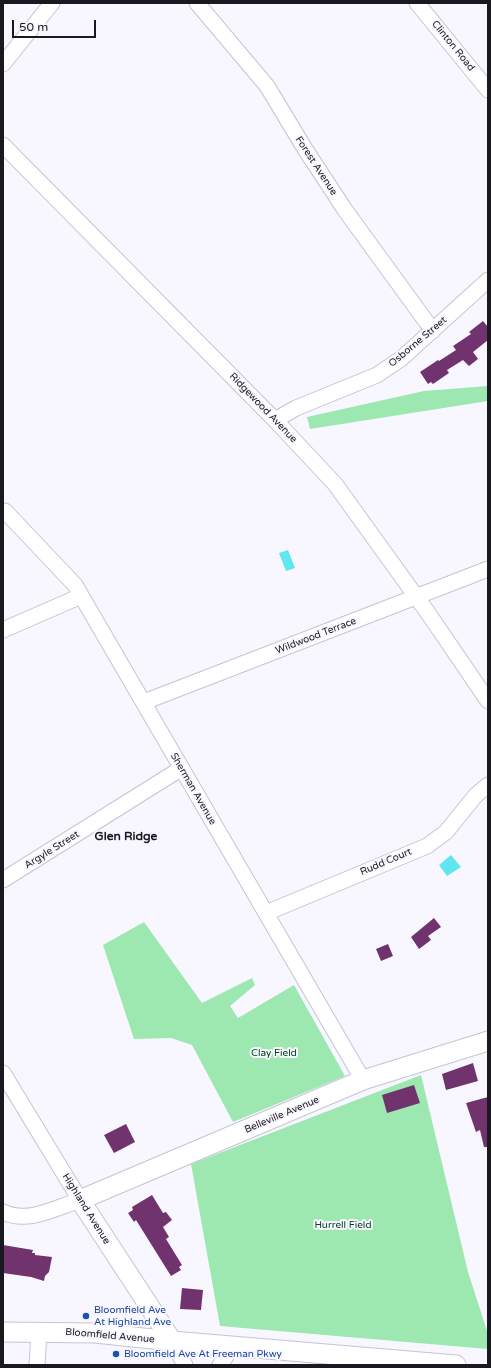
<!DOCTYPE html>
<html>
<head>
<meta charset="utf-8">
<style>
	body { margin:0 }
	#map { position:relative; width:491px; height:1368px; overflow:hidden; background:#f8f7ff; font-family:"Varela Round",sans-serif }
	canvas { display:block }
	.frame { position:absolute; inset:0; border:4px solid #1a191f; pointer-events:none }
	.scale { position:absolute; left:12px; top:20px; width:84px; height:18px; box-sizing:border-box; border:2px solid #1a191f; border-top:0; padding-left:5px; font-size:12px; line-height:14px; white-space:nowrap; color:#1a191f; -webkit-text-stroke:3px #f8f7ff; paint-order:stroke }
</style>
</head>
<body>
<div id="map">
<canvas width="491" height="1368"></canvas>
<div class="frame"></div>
<div class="scale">50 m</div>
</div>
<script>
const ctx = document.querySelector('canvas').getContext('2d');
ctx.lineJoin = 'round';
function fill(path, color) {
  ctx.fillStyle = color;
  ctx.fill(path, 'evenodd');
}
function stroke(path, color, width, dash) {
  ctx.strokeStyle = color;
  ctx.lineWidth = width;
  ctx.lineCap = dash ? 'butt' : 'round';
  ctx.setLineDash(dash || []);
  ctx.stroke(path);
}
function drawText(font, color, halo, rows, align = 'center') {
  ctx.font = font + ' "Varela Round",sans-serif';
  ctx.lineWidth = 4;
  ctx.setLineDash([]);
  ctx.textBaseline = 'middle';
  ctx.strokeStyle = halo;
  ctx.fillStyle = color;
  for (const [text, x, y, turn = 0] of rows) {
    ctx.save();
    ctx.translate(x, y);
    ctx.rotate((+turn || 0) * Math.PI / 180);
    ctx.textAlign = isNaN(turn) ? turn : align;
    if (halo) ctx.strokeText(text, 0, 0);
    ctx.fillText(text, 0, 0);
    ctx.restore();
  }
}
const green = new Path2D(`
	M488,386V401L310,429L307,417L424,391Z
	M144,922L202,1003L252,978L255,985L230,1006L238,1018L294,985L345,1076L233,1122L192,1045L171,1038L134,1039L103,945Z
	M421,1075L468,1272L488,1334V1349L220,1326L191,1164Z`);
const water = new Path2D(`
	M288,550L295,568L286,571L279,553Z
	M451,855L461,867L447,876L439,865Z`);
const building = new Path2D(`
	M483,321L488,327V340L473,352L478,359L469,366L463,360L447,370L449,373L433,384L431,382L428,384L420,372L438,360L439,361L456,350L453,346L471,334L469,332Z
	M434,918L441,927L428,936L431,940L419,949L411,937Z
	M388,944L393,956L381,961L376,949Z
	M473,1063L478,1081L446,1090L442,1074Z
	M414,1085L420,1103L387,1113L382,1095Z
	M488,1097V1147H484L480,1130L476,1132L466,1103Z
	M126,1124L135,1142L114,1153L104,1135Z
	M152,1195L163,1213L166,1212L172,1220L163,1227L169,1237L166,1239L182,1265L179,1267L181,1270L171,1276L136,1220L134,1222L128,1213L133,1210L132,1207Z
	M3,1245L33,1250L32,1253H35V1255L52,1257L49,1272L45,1276L44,1281L31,1277L3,1273Z
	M182,1288L203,1290L201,1310L180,1309Z`);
const minor = new Path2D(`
	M197,3L267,86L305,149L345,210L433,331
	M417,3L488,90
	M3,64L52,3
	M3,145L275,420L335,484L428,613L488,701
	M275,420L296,408L377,375L402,358L488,280
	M5,511L75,585L363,1080
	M3,630L81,596
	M144,702L488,569
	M3,880L182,768
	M266,913L427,846L446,832L476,795L488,785
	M3,1073L80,1200C55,1208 28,1224 3,1212
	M172,1341L185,1365
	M37,1365L39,1332
	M220,1365L233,1346`);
const major = new Path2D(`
	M3,1332L95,1333L172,1341L456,1365
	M172,1341L80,1200L363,1080L488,1041`);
const markers = [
	[86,1316,4,"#1a4fb4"],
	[116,1354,4,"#1a4fb4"]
];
const streetNames = [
	["Clinton Road",453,46,51],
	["Forest Avenue",316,166,57],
	["Osborne Street",418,342,-40],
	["Ridgewood Avenue",263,408,46],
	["Wildwood Terrace",316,636,-21],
	["Sherman Avenue",193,789,60],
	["Argyle Street",52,850,-32],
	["Rudd Court",386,862,-23],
	["Belleville Avenue",282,1115,-23],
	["Highland Avenue",86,1209,58],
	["Bloomfield Avenue",110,1336,5]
];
const parkNames = [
	["Clay Field",274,1053],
	["Hurrell Field",343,1225]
];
const transitNames = [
	["Bloomfield Ave",94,1310],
	["At Highland Ave",94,1322],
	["Bloomfield Ave At Freeman Pkwy",124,1354]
];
const quarterNames = [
	["Glen Ridge",126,837]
];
fill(green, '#9de7b1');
fill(water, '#60e6f1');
fill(building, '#71336d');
stroke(minor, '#c6c3d4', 17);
stroke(major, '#c6c3d4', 21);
stroke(minor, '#fff', 15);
stroke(major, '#fff', 19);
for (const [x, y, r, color] of markers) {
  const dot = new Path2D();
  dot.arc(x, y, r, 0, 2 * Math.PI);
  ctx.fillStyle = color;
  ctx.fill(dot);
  stroke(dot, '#f8f7ff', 1.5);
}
drawText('10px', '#1a191f', '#f8f7ff', streetNames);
drawText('10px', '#00411d', '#f8f7ff', parkNames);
drawText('10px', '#164399', '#f8f7ff', transitNames, 'left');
drawText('bold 12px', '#1a191f', '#f8f7ff', quarterNames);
</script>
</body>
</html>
